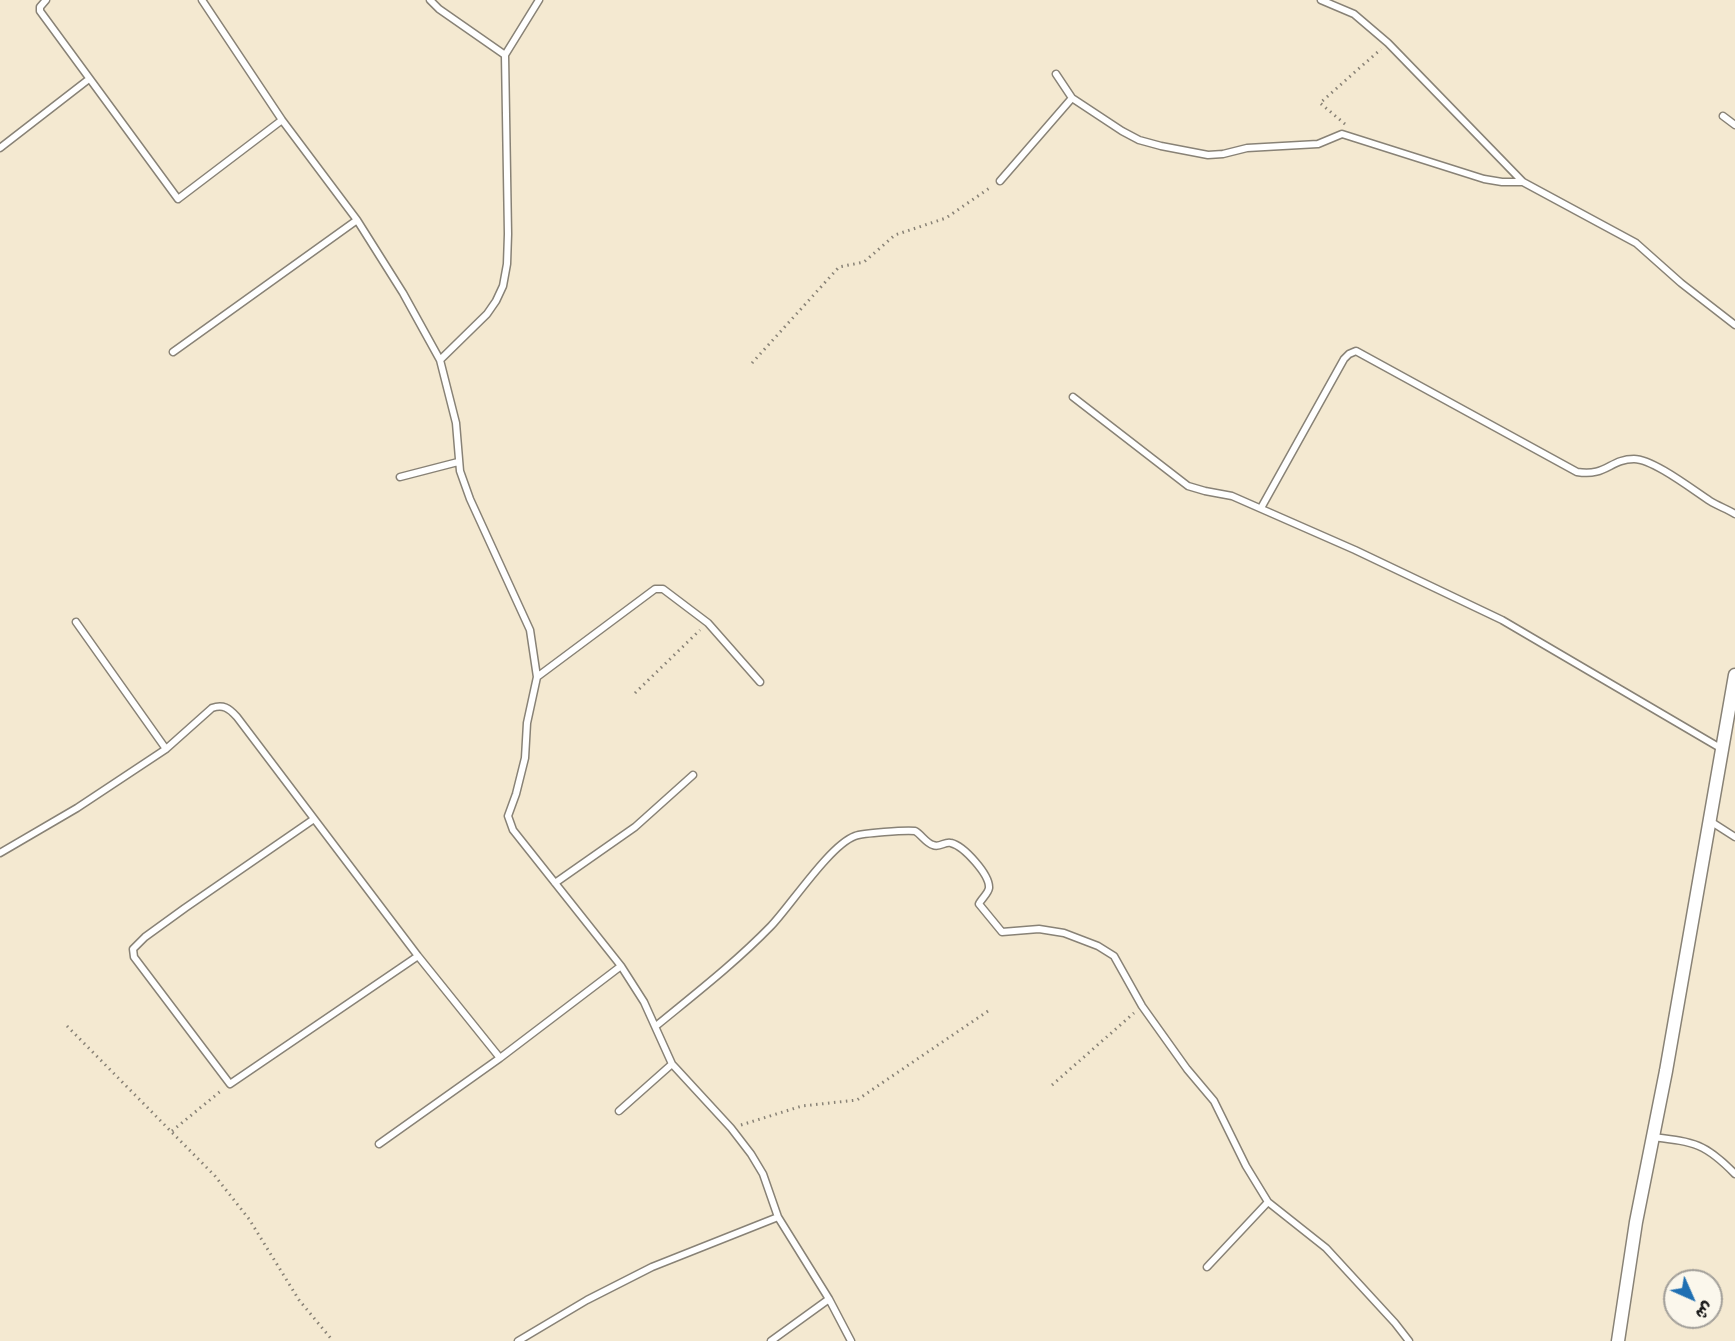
<!DOCTYPE html>
<html>
<head>
<meta charset="utf-8">
<style>
	body { margin:0 }
	#map { position:relative; width:1735px; height:1341px; overflow:hidden; background:#f4e9d1; font-family:Caveat,"Playpen Sans Arabic",sans-serif }
	canvas { display:block }
	.north { position:absolute; left:1663px; top:1269px; width:60px; height:60px; box-sizing:border-box; background:#fbf7ec; border:2px solid #a29f99; border-radius:50%; rotate:135deg; font-size:16px; font-weight:700; line-height:24px; text-align:center; color:#1c1c1c }
	.north::after { content:''; display:block; margin:auto; width:21px; height:27px; background:#1f6fb2; clip-path:polygon(50% 0,100% 100%,50% 72%,0 100%) }
</style>
</head>
<body>
<div id="map">
<canvas width="1735" height="1341"></canvas>
<div class="north">ش</div>
</div>
<script>
const ctx = document.querySelector('canvas').getContext('2d');
ctx.lineJoin = 'round';
function stroke(path, color, width, dash) {
  ctx.strokeStyle = color;
  ctx.lineWidth = width;
  ctx.lineCap = dash ? 'butt' : 'round';
  ctx.setLineDash(dash || []);
  ctx.stroke(path);
}
const path = new Path2D(`
	M1345,124L1320,103L1381,49
	M752,363L839,267L864,262L895,235L946,218L991,187
	M635,693L700,630
	M67,1026L215,1176L249,1219L299,1300L333,1341
	M1052,1085L1134,1013
	M741,1125L802,1106L857,1100L988,1011
	M172,1131L222,1090`);
const service = new Path2D(`
	M46,0L40,7V11L178,199L282,120
	M202,0L282,120L357,220L403,293L440,360L456,423L460,471L470,499L530,630L537,677L527,723L525,758L516,794L508,816L513,830L621,966L644,1002L672,1064L731,1128L751,1154L763,1174L778,1217L829,1299L851,1341
	M430,0L439,9L505,55
	M1321,0L1354,14L1388,43L1523,182L1636,243L1681,283L1735,325
	M1056,74L1072,98L1122,131L1139,140L1161,146L1208,155L1223,154L1247,148L1318,144L1342,134L1484,179L1502,182H1523
	M1723,116L1735,125
	M0,148L89,79
	M1000,181L1072,98
	M173,352L357,220
	M440,360L487,314L496,301L503,286L507,264L508,234L505,55L539,0
	M1073,397L1188,486L1205,491L1232,496L1355,550L1502,620L1722,749
	M400,477L458,462
	M1261,508L1344,359L1349,354L1356,351L1577,472C1606,477 1610,459 1634,459C1653,459 1693,490 1710,501C1718,506 1727,509 1735,514
	M76,622L166,749
	M537,677L655,589H663L708,623L760,682
	M314,819L185,908L145,937L133,949L134,957L230,1084L418,956
	M1710,821L1735,837
	M0,853L77,808L166,749L212,708C223,704 229,708 237,717L418,956L500,1058
	M555,883L635,827L693,775
	M656,1026C695,994 735,963 771,926C791,905 830,845 855,836C863,833 905,830 915,831C921,834 926,843 933,845C940,848 945,841 951,843C964,846 990,875 989,888C988,894 981,899 979,904L1002,932L1039,929L1064,933L1098,946L1114,956L1142,1006L1187,1069L1214,1101L1246,1166L1268,1202L1326,1248L1395,1323L1409,1341
	M619,1111L672,1064
	M1653,1137C1694,1142 1705,1143 1735,1174
	M379,1144L500,1058L621,966
	M1207,1267L1268,1202
	M518,1341L587,1300L652,1267L778,1217
	M771,1341L829,1299`);
const minor = new Path2D(`
	M1618,1341L1636,1222L1666,1071L1735,675`);
stroke(service, '#888276', 9);
stroke(minor, '#888276', 15);
stroke(path, '#888276', 3, [1.5, 4.5]);
stroke(service, '#fff', 6);
stroke(minor, '#fff', 12);
</script>
</body>
</html>
